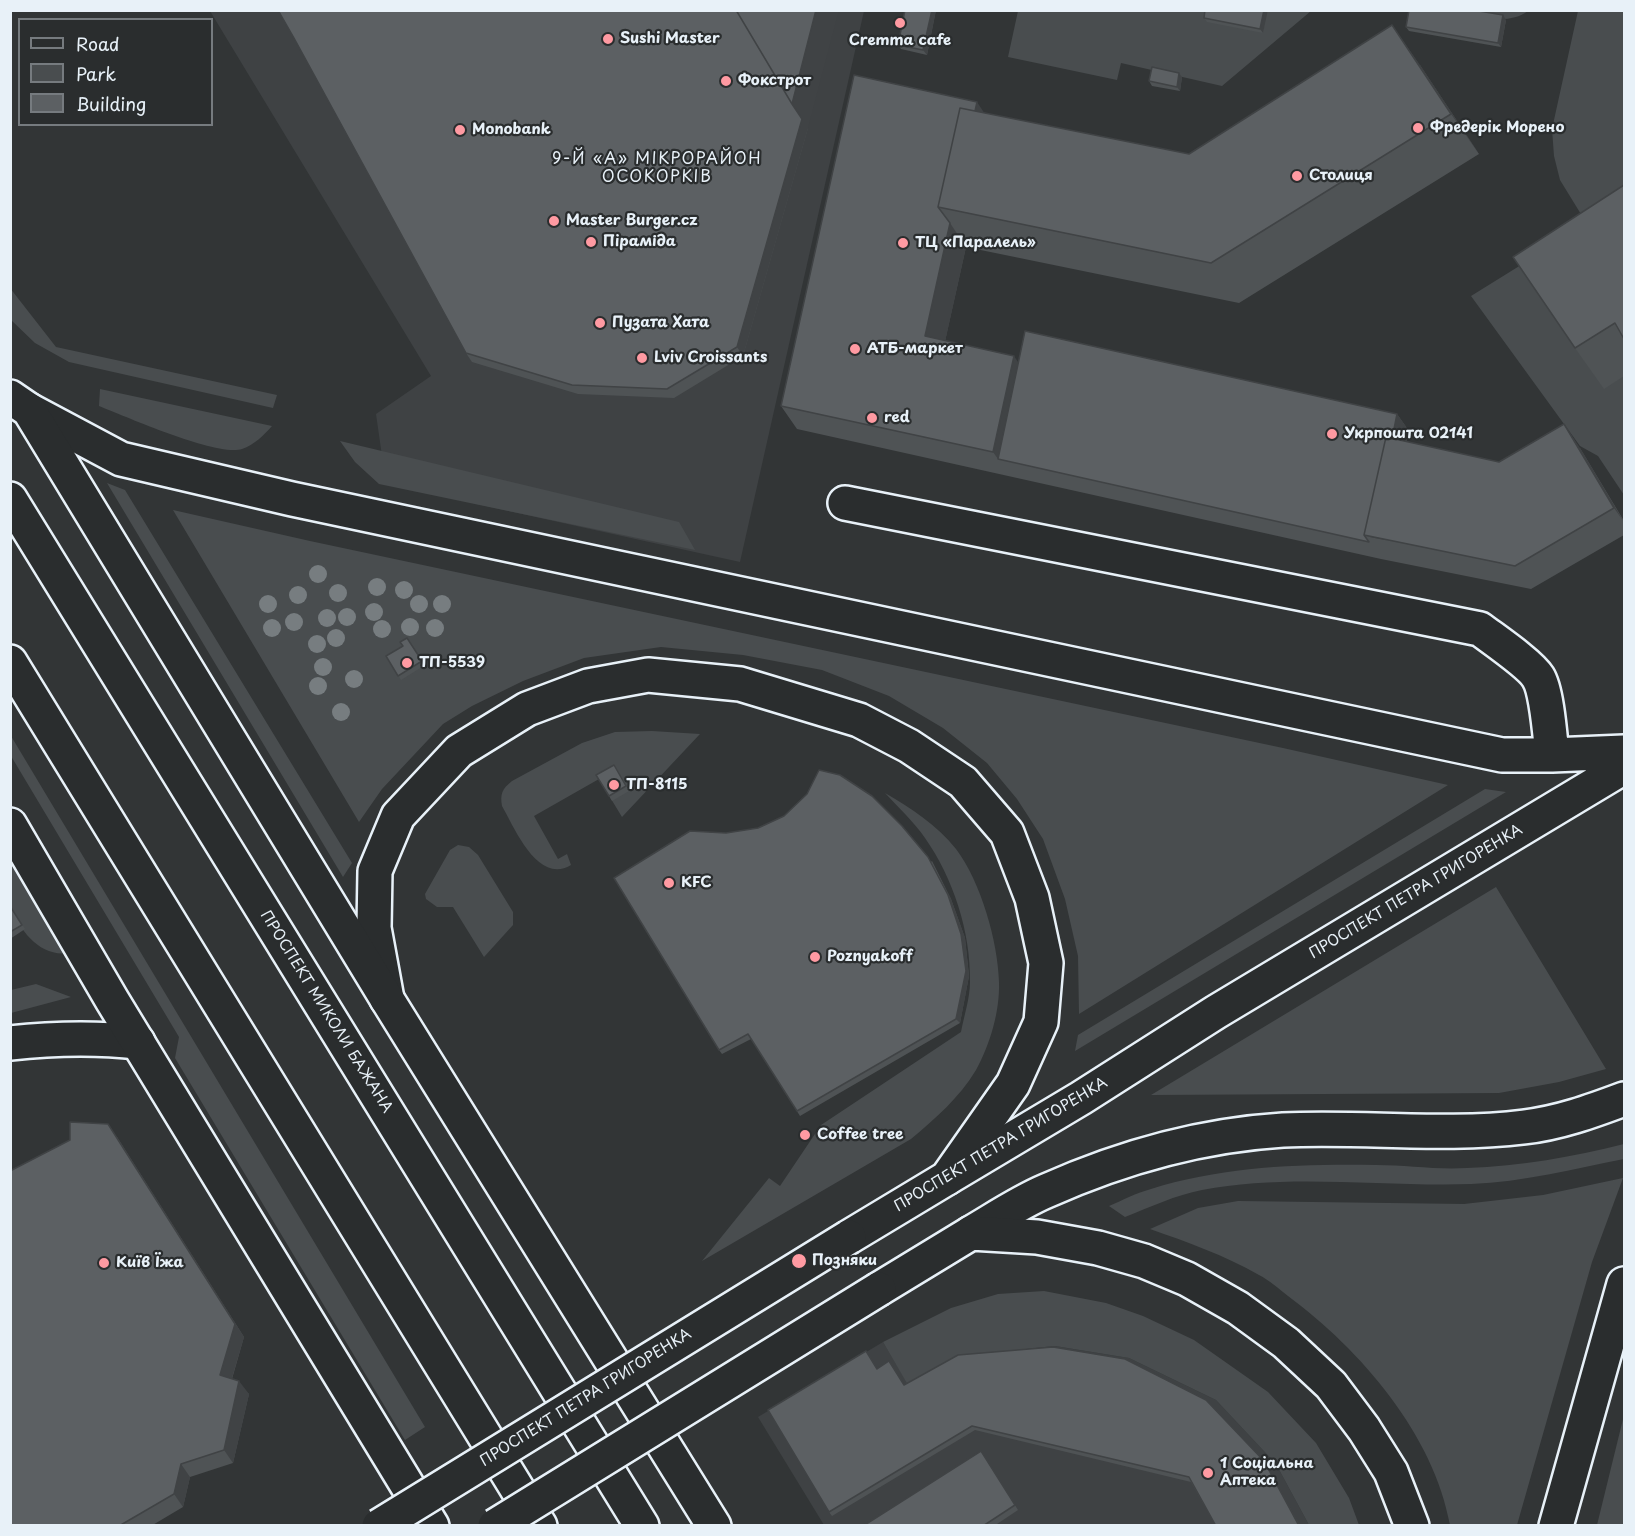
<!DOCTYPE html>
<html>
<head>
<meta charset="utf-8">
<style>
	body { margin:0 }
	#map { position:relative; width:1635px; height:1536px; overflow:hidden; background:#323536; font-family:"Playpen Sans",sans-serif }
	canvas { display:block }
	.frame { position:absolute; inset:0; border:12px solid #e8f1f8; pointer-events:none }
	.legend { position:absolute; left:18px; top:18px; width:195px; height:108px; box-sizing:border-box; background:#2a2d2e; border:2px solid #767b7f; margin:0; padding:8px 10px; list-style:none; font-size:18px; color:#e8f1f8 }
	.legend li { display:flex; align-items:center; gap:12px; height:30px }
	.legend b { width:30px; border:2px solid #767b7f }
</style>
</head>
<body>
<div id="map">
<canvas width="1635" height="1536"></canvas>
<div class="frame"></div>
<ul class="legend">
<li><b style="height:8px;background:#2a2d2e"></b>Road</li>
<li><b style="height:16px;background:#494d4f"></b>Park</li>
<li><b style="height:16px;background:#5c6063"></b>Building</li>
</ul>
</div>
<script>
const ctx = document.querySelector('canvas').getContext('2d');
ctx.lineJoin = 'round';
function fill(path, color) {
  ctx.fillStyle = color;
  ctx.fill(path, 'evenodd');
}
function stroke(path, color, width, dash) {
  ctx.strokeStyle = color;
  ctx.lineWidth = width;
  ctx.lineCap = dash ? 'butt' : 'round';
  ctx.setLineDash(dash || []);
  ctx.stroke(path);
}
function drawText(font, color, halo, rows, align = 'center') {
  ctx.font = font + ' "Playpen Sans",sans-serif';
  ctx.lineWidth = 4.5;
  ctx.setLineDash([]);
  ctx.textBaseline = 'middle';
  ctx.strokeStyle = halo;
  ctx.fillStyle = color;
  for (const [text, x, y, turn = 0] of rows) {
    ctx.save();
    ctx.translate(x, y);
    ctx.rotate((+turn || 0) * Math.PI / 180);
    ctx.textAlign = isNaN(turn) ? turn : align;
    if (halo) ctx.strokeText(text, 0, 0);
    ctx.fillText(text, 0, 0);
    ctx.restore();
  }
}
const built = new Path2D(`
	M210,11H864L740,562L386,484L376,414L431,376Z
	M883,1342L909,1385L960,1356L1055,1346L1129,1358L1216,1400L1276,1464L1309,1525H824L758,1417Z`);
const green = new Path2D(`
	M1018,11H1311L1222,86L1121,63L1117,80L1008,57Z
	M1449,11H1528C1507,27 1474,15 1449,11Z
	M1578,11H1624V495L1598,456L1580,446L1471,296L1587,224L1560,180L1554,156L1552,129Z
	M10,288L56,347L277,395L273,408L69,362L35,343L11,320Z
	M100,389L272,426C264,435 254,445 242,449C217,457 127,417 99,406Z
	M340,441L679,522L695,550L379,484L355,462Z
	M107,483L125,490L352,863L343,877Z
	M173,510L310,541L1283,748L1448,785L1079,1014L1078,956L1065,899L1043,839L1017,799L987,763L943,728L889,696L822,670L743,655L661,647L584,658L523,681L472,706L443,724L382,789L359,822Z
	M652,731L700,734L622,817L599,779L534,816L558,859L567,854L571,865C538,885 515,829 502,806C500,794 502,789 512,781L582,743L615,732Z
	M11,736L425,1427L405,1440L175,1058L179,1037L11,756Z
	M1485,789L1506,792L1075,1051L1078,1035Z
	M885,793C911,808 937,825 956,849C981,882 998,942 999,982C1000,1011 990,1045 976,1070C959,1098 936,1118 911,1139L702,1261L769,1178L780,1186L821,1125L961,1032C964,1016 970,998 970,982C971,932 953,878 925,838C914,822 898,807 885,793Z
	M458,845L469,847L478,855L513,912V925L484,957L453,907H437L426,899L425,894L450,850Z
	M10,860L68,953C40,957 20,931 11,907C7,897 11,872 10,860Z
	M1496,887L1606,1069L1559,1082L1499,1093L1151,1095Z
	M36,984L71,997L11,1013V990Z
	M1624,1144V1159C1574,1169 1523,1182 1471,1184C1384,1187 1288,1173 1202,1190C1176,1195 1150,1207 1125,1217L1109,1206C1123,1200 1136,1193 1151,1189C1225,1166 1300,1164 1376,1165C1406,1165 1437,1170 1467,1168C1521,1166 1572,1157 1624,1144Z
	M1623,1178L1592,1262L1517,1525H1450C1434,1435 1361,1350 1288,1296C1279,1289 1269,1280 1259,1275C1224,1255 1187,1242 1150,1229L1198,1208L1238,1201L1464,1204L1543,1195Z
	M1044,1291L1106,1303L1143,1316L1194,1340L1268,1392L1316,1443L1349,1498L1359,1525H1309L1276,1464L1216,1400L1129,1358L1055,1346L960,1356L908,1385L883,1342L951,1308L998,1294Z
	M1624,1415V1525H1596H1597Z`);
const minor = new Path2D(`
	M29,410L121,459L292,499L1502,755H1552L1624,752
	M845,503L1480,629C1493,639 1530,664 1538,677C1547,691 1550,737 1552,755
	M947,1178L1081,1098L1216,1012L1624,767
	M971,1233C995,1219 1020,1202 1046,1191C1120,1158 1202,1135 1283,1130C1363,1126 1444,1137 1524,1127C1559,1123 1592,1111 1624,1099
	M1556,1526L1624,1284`);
const major = new Path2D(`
	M387,999L374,928L375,871L398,816L459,751L527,709L588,686L648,675L740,684L859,720L909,746L963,782L1007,833L1032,898L1046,963L1041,1022L1013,1084L947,1178L849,1237
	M10,1043C55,1038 93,1037 138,1042
	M879,1289L971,1233L1037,1237L1098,1248L1144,1261L1187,1279L1238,1308L1286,1343L1331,1385L1364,1429L1391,1472L1412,1526`);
const highway = new Path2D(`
	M10,397L29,410L387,999L714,1526
	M10,499L642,1526
	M10,662L540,1526
	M10,825L112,1000L432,1526`);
const majorBridge = new Path2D(`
	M379,1526L849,1237
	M495,1526L879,1289`);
const trees = [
	[318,574],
	[377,587],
	[404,590],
	[338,593],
	[298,595],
	[268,604],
	[419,604],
	[442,604],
	[374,612],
	[347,617],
	[327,618],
	[294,622],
	[410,627],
	[272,628],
	[435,628],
	[382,629],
	[336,638],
	[317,644],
	[323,667],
	[354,679],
	[318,686],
	[341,712]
];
const wall = new Path2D(`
	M905,10H936L927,55L901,49L898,45Z
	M1205,10H1268L1263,33L1207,22L1204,18Z
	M1506,20L1501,47L1409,31L1406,27Z
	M1420,65L1479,154L1239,303L966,247L945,341L1018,363L1397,414L1409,431L1406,442L1499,462L1580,448L1624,521V535L1531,589L1381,559L797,429L781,406L984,113L1189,154Z
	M1179,73L1182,77L1180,91L1152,86L1149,81Z
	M808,128L743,356L674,398L578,394L472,362L466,353Z
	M1624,185V376L1604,389L1575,348Z
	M407,638L425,665L401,680L386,656L403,646Z
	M614,765L629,791L612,801L609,796Z
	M932,861L951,899L965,938L969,976L960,1023L800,1116L751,1039L722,1054L719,1050Z
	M10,905L25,929L10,939Z
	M117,1137L244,1337L232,1379L249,1394L233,1463L190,1477L183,1507L151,1526H10Z
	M877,1369L905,1385L1264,1461L1300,1526H1216L1191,1482L975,1430L832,1516L829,1512Z
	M981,1451L1018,1510L994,1526H863Z`);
const shadedWall = new Path2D(`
	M816,10H839L808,128L743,356L737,347L792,104Z
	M932,10H936L927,55L923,50Z
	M1264,10H1268L1263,33L1260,29Z
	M1503,15L1506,20L1501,47L1498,43Z
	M1392,25L1420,65L1479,154L1451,114Z
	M1179,73L1182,77L1180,91L1177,87Z
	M977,102L993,126L953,210Z
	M950,223L966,247L941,360L925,336Z
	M1014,356L1030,380L998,459L993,452Z
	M1397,414L1409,431L1385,540L1370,537Z
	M1564,424L1580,448L1624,522L1614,508Z
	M928,857L951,899L965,938L969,976L960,1023L956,1019Z
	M108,1124L244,1337L229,1388L220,1375Z
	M239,1381L249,1394L233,1463L224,1450Z
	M1264,1461L1267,1466L1300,1526H1299Z
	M181,1464L190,1477L183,1507L174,1494Z`);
const building = new Path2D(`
	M278,10H736L792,104L802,119L737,347L667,389L572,385L466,353L294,38Z
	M736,10H816L792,104Z
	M905,10H932L923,50L898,45Z
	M1205,10H1264L1260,29L1204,18Z
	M1409,10H1473L1503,15L1498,43L1406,27Z
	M1392,25L1451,114L1211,263L938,207L960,108L1189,154Z
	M1152,67L1179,73L1177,87L1149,81Z
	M854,75L977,102L975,111L960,108L938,207L950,223L925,336L1014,356L993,452L781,406Z
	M1624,185V339L1615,323L1575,348L1513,257Z
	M1025,331L1397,414L1392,439L1386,437L1364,535L1369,542L998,459Z
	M1564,424L1614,508L1515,566L1364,535L1386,437L1499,462Z
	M407,638L422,661L398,676L386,656L403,646L400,642Z
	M614,765L626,786L609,796L596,775Z
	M819,770L840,775L872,796L902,826L928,857L948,895L961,934L966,971L956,1019L797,1111L748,1034L719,1050L614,878L690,831L726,833L758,828L784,816L807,794Z
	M10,906L22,925L10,932Z
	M70,1122L108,1124L235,1324L220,1375L239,1381L224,1450L181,1464L174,1494L119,1526H10V1171L70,1140Z
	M1053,1347L1125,1359L1206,1400L1264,1461L1299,1526H1216L1189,1477L972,1426L829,1512L768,1410L866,1351L877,1369L889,1361L904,1385L958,1355Z
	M981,1451L1015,1505L983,1526H863Z`);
const markers = [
	[900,23,6,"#ff9aa2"],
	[608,39,6,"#ff9aa2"],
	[726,81,6,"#ff9aa2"],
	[1418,128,6,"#ff9aa2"],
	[460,130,6,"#ff9aa2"],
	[1297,176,6,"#ff9aa2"],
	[554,221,6,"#ff9aa2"],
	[591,242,6,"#ff9aa2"],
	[903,243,6,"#ff9aa2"],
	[600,323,6,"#ff9aa2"],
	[855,349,6,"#ff9aa2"],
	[642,358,6,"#ff9aa2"],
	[872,418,6,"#ff9aa2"],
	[1332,434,6,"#ff9aa2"],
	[407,663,6,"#ff9aa2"],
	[614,785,6,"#ff9aa2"],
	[669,883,6,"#ff9aa2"],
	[815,957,6,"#ff9aa2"],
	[805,1135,6,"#ff9aa2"],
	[799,1261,8,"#ff9aa2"],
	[104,1263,6,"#ff9aa2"],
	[1208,1473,6,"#ff9aa2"]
];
const poiNames = [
	["Sushi Master",620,39],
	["Cremma cafe",900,41,"center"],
	["Фокстрот",738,81],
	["Фредерік Морено",1430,128],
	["Monobank",472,130],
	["Столиця",1309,176],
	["Master Burger.cz",566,221],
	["Піраміда",603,242],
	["ТЦ «Паралель»",915,243],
	["Пузата Хата",612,323],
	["АТБ-маркет",867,349],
	["Lviv Croissants",654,358],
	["red",884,418],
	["Укрпошта 02141",1344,434],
	["ТП-5539",419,663],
	["ТП-8115",626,785],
	["KFC",681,883],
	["Poznyakoff",827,957],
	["Coffee tree",817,1135],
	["Позняки",812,1261],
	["Київ Їжа",116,1263],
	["1 Соціальна",1220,1464],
	["Аптека",1220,1481]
];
const streetNames = [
	["ПРОСПЕКТ ПЕТРА ГРИГОРЕНКА",1416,892,-31],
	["ПРОСПЕКТ МИКОЛИ БАЖАНА",326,1012,58],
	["ПРОСПЕКТ ПЕТРА ГРИГОРЕНКА",1001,1145,-31],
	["ПРОСПЕКТ ПЕТРА ГРИГОРЕНКА",586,1398,-32]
];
const neighbourhoodNames = [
	["9-Й «А» МІКРОРАЙОН",657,160],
	["ОСОКОРКІВ",657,178]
];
fill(built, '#3f4244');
fill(green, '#494d4f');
stroke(minor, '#e8f1f8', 38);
stroke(major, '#e8f1f8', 38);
stroke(highway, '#e8f1f8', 38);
stroke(minor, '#2a2d2e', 33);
stroke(major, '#2a2d2e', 33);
stroke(highway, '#2a2d2e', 33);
stroke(majorBridge, '#e8f1f8', 38, []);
stroke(majorBridge, '#2a2d2e', 33);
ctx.fillStyle = '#777d80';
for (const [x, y] of trees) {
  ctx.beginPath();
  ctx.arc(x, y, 9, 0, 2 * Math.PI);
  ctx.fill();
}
fill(wall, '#4f5355');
fill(shadedWall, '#404345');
fill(building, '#5c6063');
stroke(building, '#404345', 1.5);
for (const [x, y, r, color] of markers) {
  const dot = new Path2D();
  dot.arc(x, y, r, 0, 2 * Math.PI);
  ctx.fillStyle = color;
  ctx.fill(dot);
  stroke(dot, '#2a2d2e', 2);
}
drawText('bold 15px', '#e8f1f8', '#2a2d2e', poiNames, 'left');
drawText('15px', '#e8f1f8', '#2a2d2e', streetNames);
ctx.letterSpacing = '1.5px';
drawText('16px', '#e8f1f8', '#2a2d2e', neighbourhoodNames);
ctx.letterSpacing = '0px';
</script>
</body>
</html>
